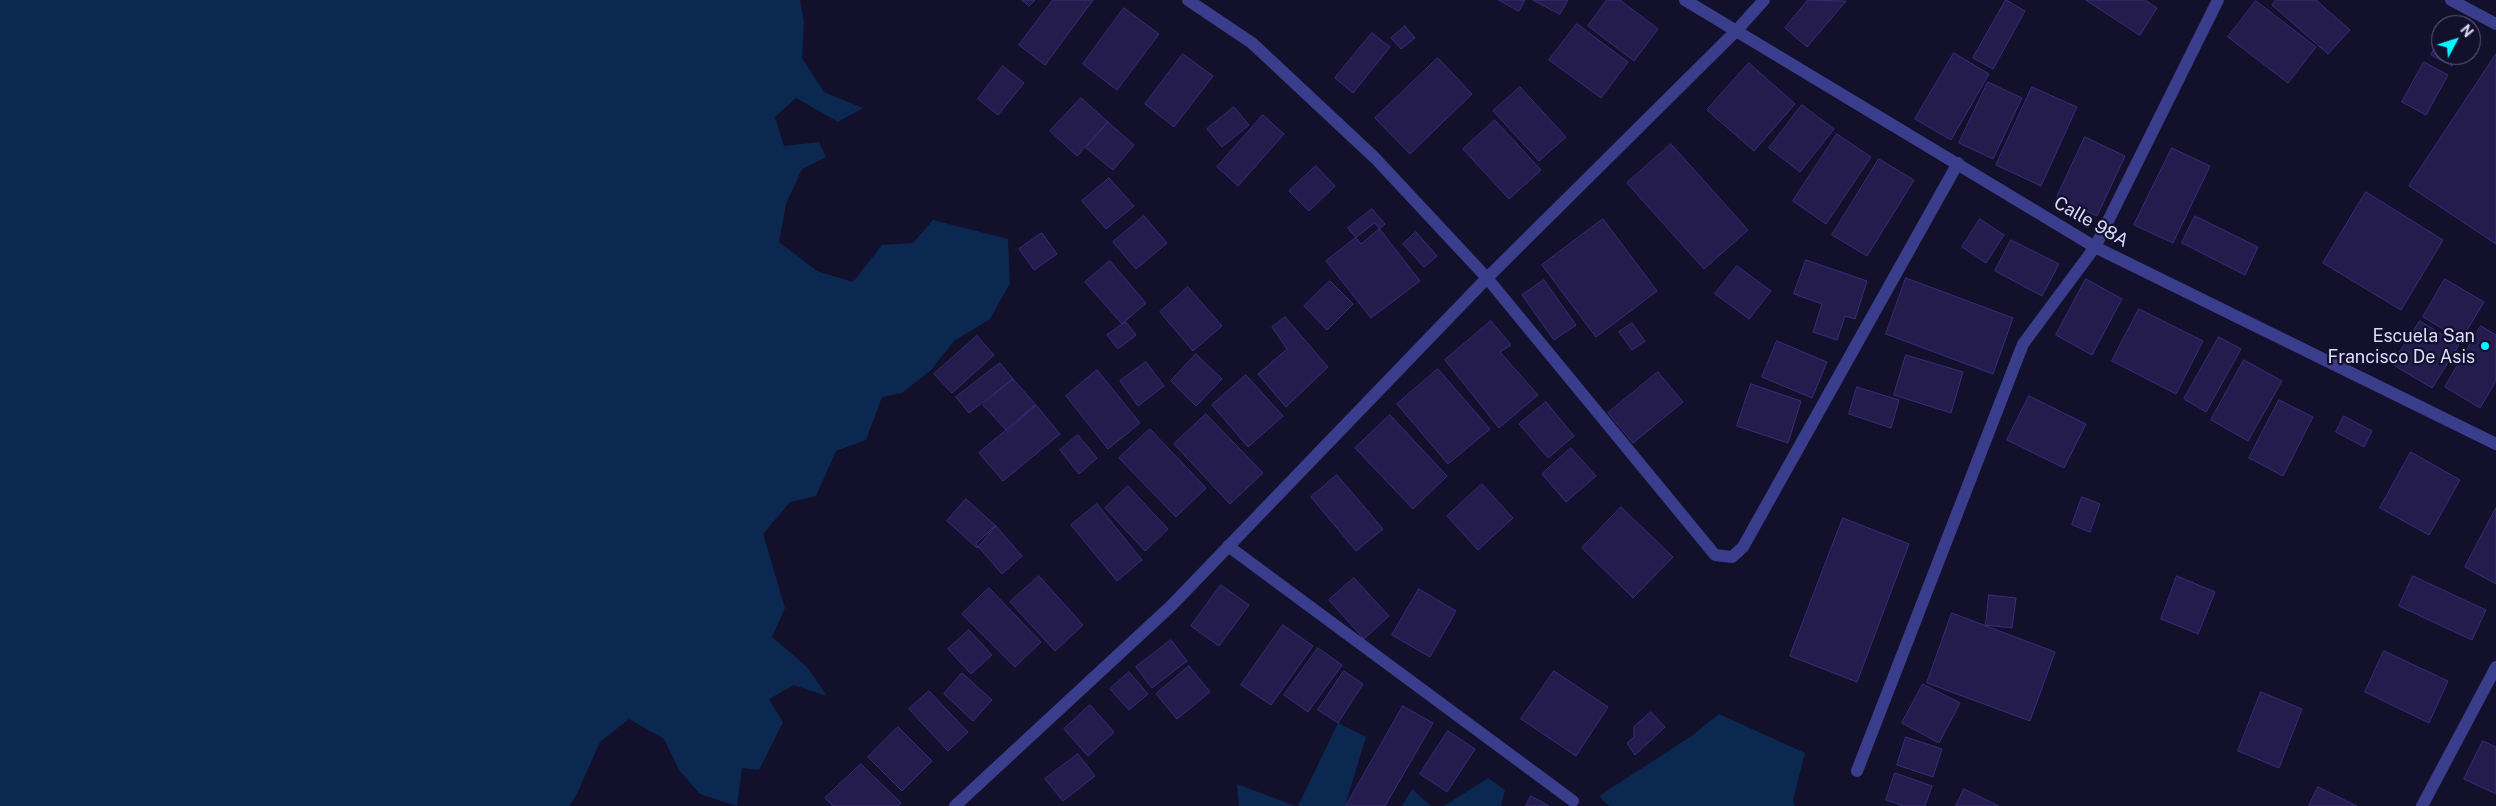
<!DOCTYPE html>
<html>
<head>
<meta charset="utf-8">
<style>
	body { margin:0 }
	#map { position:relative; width:2496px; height:806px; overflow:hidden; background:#13102c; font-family:"Public Sans",sans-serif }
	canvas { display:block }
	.north { position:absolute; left:2431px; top:15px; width:50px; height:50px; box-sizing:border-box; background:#13102c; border:1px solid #646180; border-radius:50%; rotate:50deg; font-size:14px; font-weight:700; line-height:20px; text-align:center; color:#dddbff }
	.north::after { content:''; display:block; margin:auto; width:18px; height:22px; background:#07f5ff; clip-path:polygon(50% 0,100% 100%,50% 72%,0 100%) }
</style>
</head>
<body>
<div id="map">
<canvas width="2496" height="806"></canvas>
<div class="north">N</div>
</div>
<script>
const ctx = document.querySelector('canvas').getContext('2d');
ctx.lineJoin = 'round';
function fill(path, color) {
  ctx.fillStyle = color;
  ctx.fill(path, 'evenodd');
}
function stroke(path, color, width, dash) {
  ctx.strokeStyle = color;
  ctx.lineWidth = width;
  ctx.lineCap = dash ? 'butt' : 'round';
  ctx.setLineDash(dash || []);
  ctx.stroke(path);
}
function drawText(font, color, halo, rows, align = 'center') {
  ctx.font = font + ' "Public Sans",sans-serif';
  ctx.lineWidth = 4.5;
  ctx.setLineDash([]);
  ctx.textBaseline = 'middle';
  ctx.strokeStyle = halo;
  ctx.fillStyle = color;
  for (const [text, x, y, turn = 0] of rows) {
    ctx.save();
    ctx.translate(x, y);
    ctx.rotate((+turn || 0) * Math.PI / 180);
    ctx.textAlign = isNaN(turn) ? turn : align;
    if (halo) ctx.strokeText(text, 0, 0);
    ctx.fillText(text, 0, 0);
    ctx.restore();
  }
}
const water = new Path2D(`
	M0,0H800L804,22L802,58L824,92L863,108L838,122L796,98L775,117L784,146L819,142L826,157L802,169L786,204L779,242L817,271L853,282L882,245L913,243L933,220L1008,239L1010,283L990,319L954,341L931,370L902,393L882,397L866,440L836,451L816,496L790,502L763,534L785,608L772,637L807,667L827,696L794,685L769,699L783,722L759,770L742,768L737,806L700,794L679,770L664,739L629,719L600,742L576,796L569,806H0Z
	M1719,714L1805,753L1793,800L1795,806H1609L1599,796L1693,735Z
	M1338,723L1366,737L1345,806H1298Z
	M1488,778L1505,790L1501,806H1444Z
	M1237,784L1295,806H1239Z
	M1412,789L1431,806H1402Z`);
const building = new Path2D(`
	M1022,0H1035L1029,6Z
	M1053,0H1093L1045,65L1019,45Z
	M1499,0H1525L1519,11Z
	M1533,0H1568L1560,14Z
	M1607,0H1620L1658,29L1634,61L1588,26Z
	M1808,0L1846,1L1807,47L1785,28Z
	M2006,0L2025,11L1993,69L1973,58Z
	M2086,0H2145L2157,8L2140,35Z
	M2276,0H2316L2350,30L2328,54L2272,5Z
	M2256,1L2316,47L2288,83L2228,37Z
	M1124,8L1159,34L1117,90L1083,64Z
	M1577,24L1628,62L1601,98L1549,60Z
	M1405,26L1415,38L1401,49L1391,38Z
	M1372,33L1390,47L1353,93L1335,78Z
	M2441,36V55H2458L2452,66L2431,55Z
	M1954,53L1989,74L1951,140L1915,119Z
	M1183,54L1213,76L1174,127L1145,104Z
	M2496,54V244L2409,186Z
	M1438,58L1472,94L1410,154L1375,118Z
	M2424,62L2448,75L2426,115L2402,102Z
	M1749,63L1795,104L1754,151L1707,110Z
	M1003,66L1024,83L998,115L978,99Z
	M1988,82L2022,98L1993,159L1959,143Z
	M1520,87L1566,137L1539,161L1493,111Z
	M2032,87L2077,107L2041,186L1996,165Z
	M1081,98L1108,122L1077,156L1050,131Z
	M1802,105L1834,129L1800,172L1769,148Z
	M1234,107L1249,125L1222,147L1207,129Z
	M1263,115L1284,134L1238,186L1217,167Z
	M1495,120L1541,170L1509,199L1463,149Z
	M1108,122L1134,145L1113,170L1086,148Z
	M1837,134L1871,157L1826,224L1793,201Z
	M2085,137L2125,156L2097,216L2057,197Z
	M1671,144L1748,230L1704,269L1627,183Z
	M2172,148L2210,166L2173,243L2134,225Z
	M1879,159L1914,180L1867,256L1832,235Z
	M1316,166L1335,186L1309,211L1289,191Z
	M1109,178L1134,206L1106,229L1082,201Z
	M2366,192L2443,240L2401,310L2323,263Z
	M1372,209L1385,224L1361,244L1348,228Z
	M1144,216L1167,243L1136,269L1113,242Z
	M2195,216L2258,247L2245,275L2182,243Z
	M1603,219L1657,291L1596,337L1542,265Z
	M1980,219L2004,235L1986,263L1962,247Z
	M1375,223L1420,281L1371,318L1326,261Z
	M1416,232L1437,256L1424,267L1403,244Z
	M1042,233L1057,254L1034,270L1019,249Z
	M2011,240L2059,264L2042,296L1995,271Z
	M1806,260L1867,281L1855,319L1845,316L1837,340L1813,332L1822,304L1794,294Z
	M1110,261L1146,303L1122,324L1085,282Z
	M1737,266L1771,291L1749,319L1715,294Z
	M1906,278L2013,318L1993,374L1886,334Z
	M2086,279L2122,299L2092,355L2056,335Z
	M2445,279L2484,302L2461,340L2423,317Z
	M1544,280L1576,325L1554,340L1522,295Z
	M1330,281L1353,304L1327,330L1304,306Z
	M1188,287L1222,326L1193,351L1160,312Z
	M2139,309L2203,341L2176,394L2112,361Z
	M1285,317L1328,367L1286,407L1258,374L1287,349L1272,327Z
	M1491,321L1511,345L1500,352L1538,395L1499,428L1445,360Z
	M2420,321L2459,345L2432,388L2392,364Z
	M1126,322L1136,335L1118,349L1107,335Z
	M1632,323L1645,341L1632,350L1619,332Z
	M2481,326L2496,335V381L2480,408L2445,387Z
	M977,336L994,355L952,393L934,374Z
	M2219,337L2241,349L2206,412L2184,399Z
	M1777,341L1827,362L1812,398L1762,377Z
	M1196,354L1222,379L1196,406L1171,381Z
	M1906,355L1963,372L1951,413L1894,395Z
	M2244,360L2282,381L2248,441L2211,420Z
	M1146,362L1164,386L1138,406L1120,381Z
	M1000,363L1013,379L969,413L956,397Z
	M1438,369L1490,429L1448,464L1397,404Z
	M1097,370L1140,423L1108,449L1066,396Z
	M1658,372L1683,402L1633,443L1608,413Z
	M1246,375L1283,416L1248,447L1212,405Z
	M1013,379L1036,405L1007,431L983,405Z
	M1751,384L1801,401L1788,443L1737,426Z
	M1857,387L1899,400L1891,428L1849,414Z
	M2029,396L2086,424L2064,468L2007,440Z
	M2279,400L2313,417L2283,476L2249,458Z
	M1546,402L1574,436L1548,458L1519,424Z
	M1036,405L1060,434L1003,481L979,453Z
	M1206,414L1263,473L1230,504L1174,444Z
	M1390,415L1447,476L1413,509L1355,448Z
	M2344,416L2372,431L2364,447L2336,432Z
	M1150,429L1206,488L1176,517L1119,458Z
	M1078,435L1097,458L1079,474L1060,450Z
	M1571,448L1596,476L1566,502L1542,474Z
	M2411,452L2460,480L2429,535L2380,508Z
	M1337,475L1383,529L1356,551L1311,497Z
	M1482,484L1513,518L1478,550L1447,516Z
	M1128,486L1168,529L1145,551L1105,508Z
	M2082,497L2100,504L2090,532L2072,525Z
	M966,499L996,526L977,548L947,521Z
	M1097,504L1142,560L1117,581L1071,525Z
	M1621,507L1673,557L1633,598L1582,548Z
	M2496,508V584L2465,567Z
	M1843,518L1909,544L1857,682L1790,656Z
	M996,526L1022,556L1002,574L976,544Z
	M1039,576L1083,625L1055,651L1010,602Z
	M2177,576L2215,592L2198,634L2161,619Z
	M2413,576L2486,610L2472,640L2399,606Z
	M1354,578L1389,616L1364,639L1329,600Z
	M1221,585L1249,605L1219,646L1191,626Z
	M989,588L1041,642L1015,667L962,614Z
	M1419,589L1456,611L1430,657L1392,635Z
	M1989,595L2016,598L2012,628L1986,625Z
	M1952,613L2055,652L2030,721L1927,683Z
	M1283,625L1313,646L1271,705L1241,685Z
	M969,630L992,655L971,674L948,649Z
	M1171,640L1187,661L1152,688L1136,667Z
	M1318,648L1342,665L1308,712L1284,695Z
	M2384,651L2448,681L2429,723L2365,692Z
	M1189,666L1210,692L1177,719L1156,694Z
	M1344,671L1363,684L1338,723L1318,710Z
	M1554,671L1608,707L1576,756L1521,719Z
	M1129,672L1148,694L1129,710L1110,689Z
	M962,673L992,700L973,721L944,694Z
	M1923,684L1960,703L1939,743L1902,723Z
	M929,691L968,732L948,751L909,709Z
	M2261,692L2302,709L2279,768L2238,751Z
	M1090,705L1114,732L1088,756L1064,729Z
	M1403,706L1433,723L1385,806H1346Z
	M1651,712L1665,727L1635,755L1627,743L1634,737V727Z
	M898,727L932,761L902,791L868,757Z
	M1448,731L1475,749L1447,792L1420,774Z
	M1906,737L1942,749L1933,777L1897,765Z
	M2483,741L2496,747V794L2464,779Z
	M1078,754L1095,776L1063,801L1045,779Z
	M861,764L901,803L898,806H833L825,798Z
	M1895,773L1932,786L1925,806H1904L1886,800Z
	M2318,787L2357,806H2309Z
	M1964,789L1999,806H1956Z
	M1531,796L1549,806H1526Z`);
const street = new Path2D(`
	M1188,0L1252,43L1375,158L1487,278L1715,555L1732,557L1743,547L1958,163
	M1685,0L2095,247L2496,444
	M2451,0L2496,24
	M1228,546L1573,801
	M1857,771L2023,344L2095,247L2218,0
	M955,806L1171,606L1487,278L1737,30L1764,0
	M2422,806L2496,667`);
const markers = [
	[2485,346,5,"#07f5ff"]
];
const streetNames = [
	["Calle 98A",2091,222,30]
];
const poiNames = [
	["Escuela San",2475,336],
	["Francisco De Asis",2475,357]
];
fill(water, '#0b2850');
fill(building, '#231c4d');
stroke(building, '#382d7a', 1);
stroke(street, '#3a3c8c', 12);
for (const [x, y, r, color] of markers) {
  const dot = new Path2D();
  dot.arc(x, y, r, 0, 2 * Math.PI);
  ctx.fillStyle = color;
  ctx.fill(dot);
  stroke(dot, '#13102c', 2);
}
drawText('18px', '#dddbff', '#13102c', streetNames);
drawText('18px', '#dddbff', '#13102c', poiNames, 'right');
</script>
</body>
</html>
